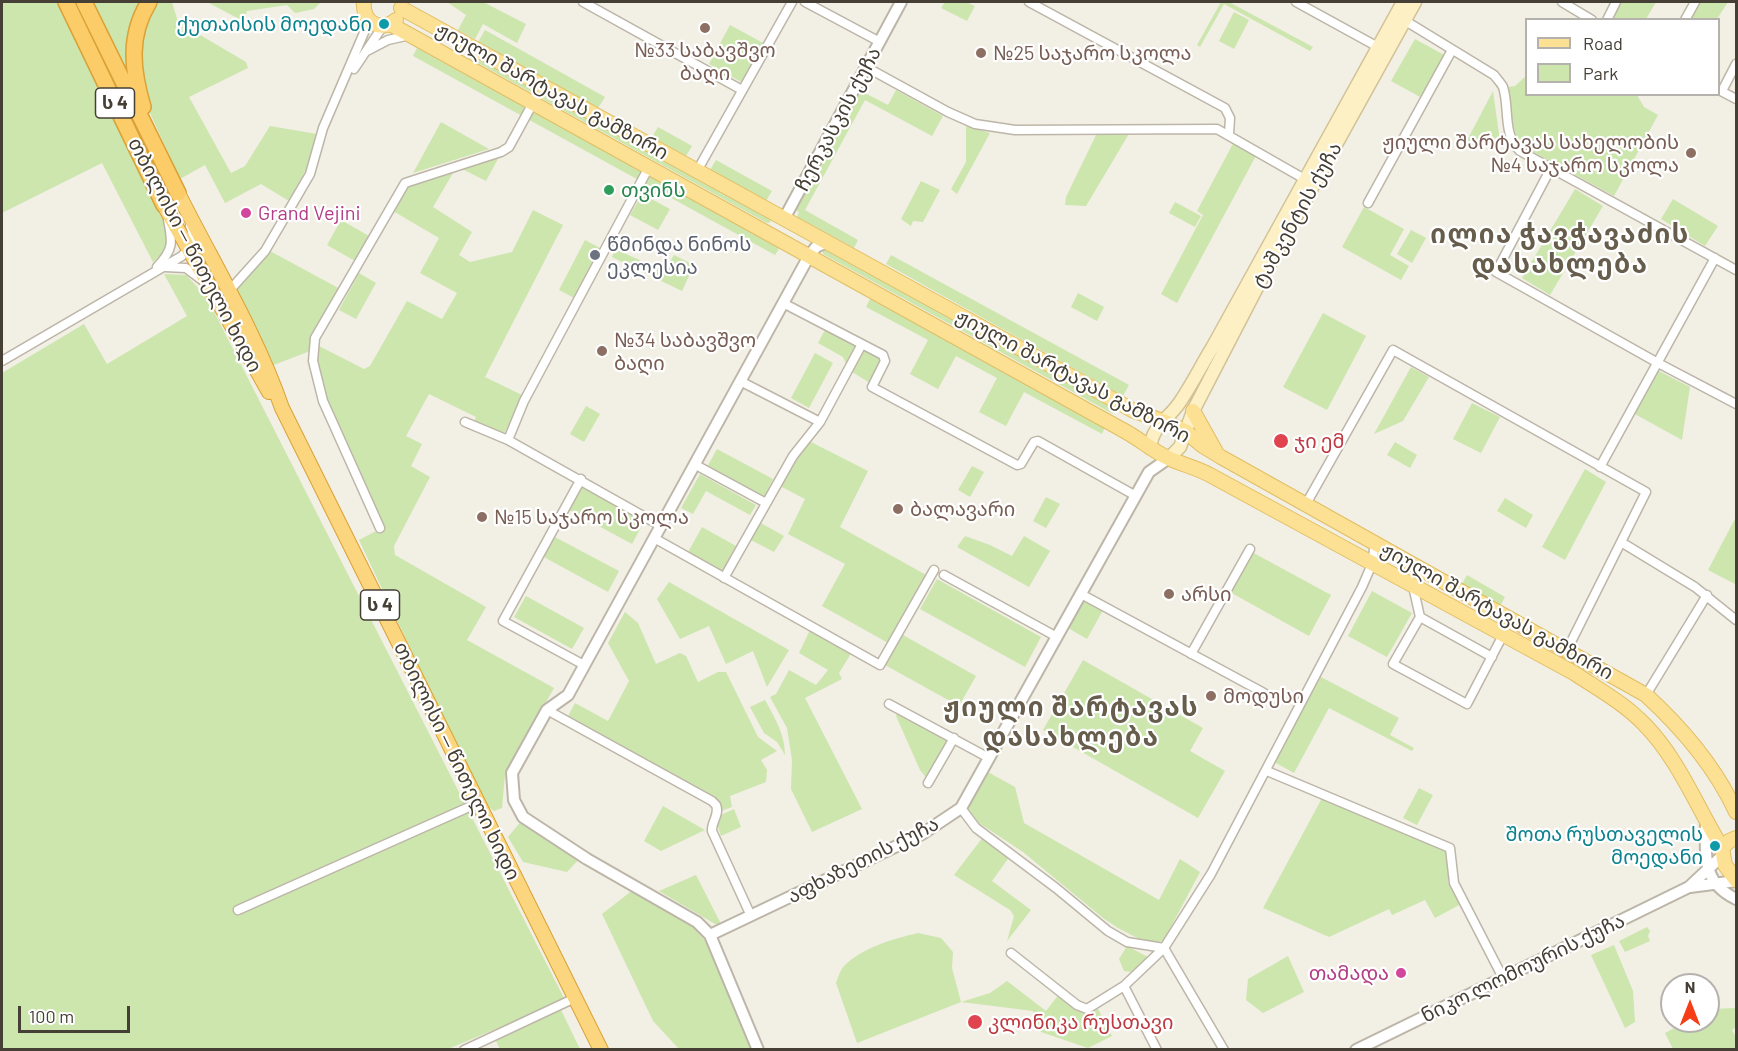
<!DOCTYPE html>
<html>
<head>
<meta charset="utf-8">
<style>
	body { margin:0 }
	#map { position:relative; width:1738px; height:1051px; overflow:hidden; background:#f2efe5; font-family:Barlow,sans-serif }
	canvas { display:block }
	.frame { position:absolute; inset:0; border:3px solid #453f35; pointer-events:none }
	.legend { position:absolute; left:1525px; top:18px; width:195px; height:78px; box-sizing:border-box; background:#fff; border:2px solid #b5b2ae; margin:0; padding:8px 10px; list-style:none; font-size:18px; color:#453f35 }
	.legend li { display:flex; align-items:center; gap:12px; height:30px }
	.legend b { width:30px; border:2px solid #b5b2ae }
	.north { position:absolute; left:1660px; top:973px; width:60px; height:60px; box-sizing:border-box; background:#fff; border:2px solid #b5b2ae; border-radius:50%; rotate:0deg; font-size:16px; font-weight:700; line-height:24px; text-align:center; color:#453f35 }
	.north::after { content:''; display:block; margin:auto; width:21px; height:27px; background:#f63d18; clip-path:polygon(50% 0,100% 100%,50% 72%,0 100%) }
	.scale { position:absolute; left:18px; top:1006px; width:112px; height:27px; box-sizing:border-box; border:3px solid #453f35; border-top:0; padding-left:8px; font-size:18px; line-height:21px; white-space:nowrap; color:#453f35; -webkit-text-stroke:4px #fff; paint-order:stroke }
</style>
</head>
<body>
<div id="map">
<canvas width="1738" height="1051"></canvas>
<div class="frame"></div>
<ul class="legend">
<li><b style="height:8px;background:#fce094"></b>Road</li>
<li><b style="height:16px;background:#cce6ae"></b>Park</li>
</ul>
<div class="north">N</div>
<div class="scale">100 m</div>
</div>
<script>
const ctx = document.querySelector('canvas').getContext('2d');
ctx.lineJoin = 'round';
function fill(path, color) {
  ctx.fillStyle = color;
  ctx.fill(path, 'evenodd');
}
function stroke(path, color, width, dash) {
  ctx.strokeStyle = color;
  ctx.lineWidth = width;
  ctx.lineCap = dash ? 'butt' : 'round';
  ctx.setLineDash(dash || []);
  ctx.stroke(path);
}
function drawText(font, color, halo, rows, align = 'center') {
  ctx.font = font + ' Barlow,"Noto Sans Georgian",sans-serif';
  ctx.lineWidth = 4.5;
  ctx.setLineDash([]);
  ctx.textBaseline = 'middle';
  ctx.strokeStyle = halo;
  ctx.fillStyle = color;
  for (const [text, x, y, turn = 0] of rows) {
    ctx.save();
    ctx.translate(x, y);
    ctx.rotate((+turn || 0) * Math.PI / 180);
    ctx.textAlign = isNaN(turn) ? turn : align;
    if (halo) ctx.strokeText(text, 0, 0);
    ctx.fillText(text, 0, 0);
    ctx.restore();
  }
}
const green = new Path2D(`
	M2,2H57L166,223L169,243L161,255L153,262L102,163L2,213Z
	M91,2H146L131,85Z
	M157,2H172L178,22L246,62L248,68L189,97L231,173L245,166L270,126L317,134L306,169L289,201L261,184L225,203L205,165L180,179L145,102L140,84L141,34L151,8Z
	M207,2H321L314,9L295,13L287,5L247,11L243,21Z
	M447,2H483L526,24L517,43L483,24L475,39L458,30L466,15Z
	M945,2H966L975,6L967,21L941,8Z
	M1221,2H1229L1313,47L1310,51L1224,4L1200,47L1197,45Z
	M1618,2H1656L1646,19L1608,20Z
	M1698,2H1728L1717,19L1688,20Z
	M1234,12L1249,20L1234,49L1219,41Z
	M730,25L765,44L743,83L709,64Z
	M485,30L605,97L598,108L478,42Z
	M1415,39L1446,56L1422,98L1391,81Z
	M417,48L780,247L775,255L413,56Z
	M471,54L770,219L771,222L767,223L469,58Z
	M1526,76V94L1637,95L1644,107L1658,115L1614,196L1524,147C1510,133 1511,106 1508,87L1515,86Z
	M859,90L888,105L896,90L943,116L932,136L865,100L805,210L858,240L854,248L797,217L799,212L793,209Z
	M1493,91L1500,141L1462,150Z
	M441,122L489,149L413,173Z
	M966,126L990,133L957,194L951,189L966,162Z
	M658,127L692,146L686,156L652,137Z
	M1130,132L1086,206L1065,205L1066,197L1097,133Z
	M1235,140L1258,152L1177,303L1161,294L1203,215L1197,211Z
	M500,155L486,181L460,168Z
	M716,160L772,191L766,201L710,170Z
	M447,170L453,173L433,207L472,232L459,255L470,262L512,252L533,210L563,225L485,377L524,396L501,439L473,424L476,417L429,394L406,436L422,444L411,466L430,477L394,546L395,555L486,607L467,640L554,688L505,774L502,808L494,811L483,803L359,540L378,530L321,402L310,351L271,366L235,289L270,251L342,290L311,350L319,346L364,369L370,366L407,301L442,319L457,293L420,273L439,238L393,211L409,183Z
	M921,181L940,190L923,222L913,221L911,226L901,219Z
	M1575,189L1603,206L1550,295L1522,278Z
	M642,194L670,209L658,230L630,215Z
	M1673,199L1718,226L1705,246L1661,219Z
	M1175,202L1201,216L1195,227L1169,213Z
	M1364,207L1404,229L1390,255L1409,266L1401,280L1342,247Z
	M341,220L369,236L355,261L327,245Z
	M1411,230L1426,238L1412,263L1397,254Z
	M585,240L602,249L576,299L559,290Z
	M615,249L664,271L674,255L694,265L682,291L612,257Z
	M823,250H826L1116,409L1113,414L823,254Z
	M891,255L1129,385L1123,396L886,264Z
	M359,273L376,283L356,319L339,310Z
	M164,274L186,275L206,296L565,1000L448,1049H2V373L84,324L107,364L187,316Z
	M1078,293L1104,307L1097,321L1071,307Z
	M870,299L1106,425L1102,434L1024,392L1006,426L979,412L997,378L956,356L938,389L910,374L928,340L866,307Z
	M1323,313L1366,336L1327,410L1283,387Z
	M826,328L880,355L881,361L870,383L849,370L843,357L818,343Z
	M815,353L833,363L809,408L791,398Z
	M1411,367L1429,377L1403,421L1374,434Z
	M1659,371L1690,387L1682,440L1633,413L1655,372Z
	M1472,403L1500,417L1481,453L1453,439Z
	M586,406L600,414L584,442L570,434Z
	M809,441L868,471L840,527L928,576L890,644L822,606L845,564L788,534L805,499L780,486L795,457Z
	M1395,442L1417,455L1410,468L1387,455Z
	M717,449L773,479L763,499L706,469Z
	M972,466L984,472L970,497L958,490Z
	M1585,469L1606,482L1565,560L1542,547Z
	M700,474L756,505L750,515L706,491L693,514L681,508Z
	M583,486L645,520L632,544L569,510Z
	M1046,497L1060,504L1046,528L1033,521Z
	M1505,498L1533,515L1526,528L1497,511Z
	M1736,517V582L1735,584L1708,570Z
	M759,522L784,536L774,552L749,539Z
	M702,527L736,546L722,573L687,554Z
	M553,536L619,571L608,592L542,556Z
	M965,536L990,545L1012,556L1024,536L1050,551L1029,587L957,547Z
	M1250,551L1331,595L1309,636L1228,591Z
	M1467,575L1505,597L1500,606L1462,584Z
	M937,579L1041,637L1025,667L920,609Z
	M669,582L789,650L767,687L753,651L726,664L709,626L680,639L657,599Z
	M1372,591L1412,613L1387,657L1348,636Z
	M526,596L584,628L572,649L514,617Z
	M1083,599L1103,610L1087,639L1068,628Z
	M625,612L638,623L656,664L680,653L686,656L698,682L718,672H726L758,737L777,751L761,760L767,770L766,782L730,796L732,807L721,811L567,718L575,703L608,721L629,681L608,643Z
	M810,630L852,652L839,673L842,679L805,698L862,809L812,832L791,789L792,760L787,728L770,697L776,694L789,670L816,685L828,670L799,653Z
	M903,635L976,676L959,706L885,665Z
	M1083,660L1203,728L1190,751L1225,771L1198,818L1043,730Z
	M1319,676L1399,718L1390,735L1414,748L1412,751L1329,708L1294,773L1274,762Z
	M765,700C775,718 785,735 785,755L777,742L764,733L750,707Z
	M898,711L950,739L928,780L920,770L896,716Z
	M986,771L1015,787L1024,823L1159,900L1180,859L1200,872L1164,940L1151,945L1118,928L1103,918L1023,852L979,823L966,806Z
	M1419,788L1433,795L1417,825L1403,818Z
	M1322,798L1447,851L1450,866L1448,882L1461,904L1435,918L1425,900L1392,915L1389,909L1329,937L1263,908Z
	M663,806L705,830L661,851L644,841Z
	M734,809L741,827L721,836L717,824L721,815Z
	M523,819L581,857L567,872L523,862L508,837Z
	M983,837L1010,856L992,881L1031,910L1007,941L1014,916L1010,910L954,875Z
	M696,875L721,924H715L659,891Z
	M634,889L690,924L708,944L753,1049H679L653,1021L602,914Z
	M1647,927L1650,931L1648,936L1650,941L1625,952L1619,941Z
	M918,933L941,938L953,952L952,968L961,1002L990,993L1007,981L1046,1011L1060,993C1074,1007 1076,1015 1096,1005L1112,1036L1088,1048L1041,1032L1033,1011L961,1002L857,1043L836,983C838,978 840,970 844,966C863,947 893,939 918,933Z
	M1614,945L1633,991L1635,1022L1625,1028L1591,955Z
	M1127,946L1148,957L1131,972L1124,971L1119,959Z
	M1288,956L1304,992L1263,1013L1246,1000L1248,979Z
	M1736,1008V1027L1732,1030L1736,1037V1049H1673L1665,1033L1688,1021H1708V1011L1711,1009Z
	M561,1010L580,1049H500L495,1039Z`);
const minor = new Path2D(`
	M583,2L742,90
	M805,2L880,42
	M1029,2L1225,108L1230,118L1229,134
	M1296,2L1378,47
	M1562,2L1592,20
	M1404,20L1494,75C1497,79 1501,83 1503,87C1510,108 1502,134 1520,151L1736,270
	M1607,20L1616,2
	M1685,20L1695,2
	M367,51L388,40L410,35
	M866,67L948,112L975,124L1015,130L1217,129L1308,181
	M354,69L383,26
	M1719,90L1736,99
	M1722,91L1736,64
	M1551,168L1496,272L1658,363L1736,404
	M697,171L792,2
	M1368,203L1452,50
	M157,267C173,250 173,243 168,220
	M165,267L186,268L202,280
	M229,291L265,251L310,174L323,128L369,21
	M783,303L883,355L885,361L872,387L1017,465L1021,464L1034,442L1038,441L1136,496
	M2,361L182,256C191,247 196,238 190,226
	M740,381L820,422
	M465,422L508,440L661,526
	M508,440L524,401L649,167
	M694,464L766,503
	M1600,467L1715,258
	M581,479L503,621L584,665
	M1306,504L1393,350L1646,492L1567,650
	M380,528L323,401L313,361L315,338L405,183L501,152L509,147L533,103
	M654,538L880,665L934,570
	M1621,542L1695,587L1736,620
	M944,575L1057,637
	M724,578L793,456L820,422L862,344
	M1413,586L1420,617L1492,657
	M1081,594L1264,693
	M1420,617L1393,664L1467,704L1503,635
	M1191,654L1250,549
	M1646,695L1707,595
	M889,704L989,758
	M547,710L712,801L716,805C720,815 711,822 712,831L751,916
	M1267,771L1450,848L1454,883L1503,978
	M928,783L954,738
	M961,808L976,828L1056,888L1108,931L1127,942L1164,948
	M238,910L478,803
	M1164,948L1224,1050
	M1011,953L1077,1005L1087,1009L1124,986L1164,948L1211,874L1362,587L1372,564L1375,543
	M1124,986L1157,1050
	M464,1050L575,998`);
const tertiary = new Path2D(`
	M784,219L901,2
	M1706,821C1706,855 1701,882 1736,899
	M1690,887L1736,881
	M710,935L922,834L961,808L1149,472L1169,458
	M758,1050L710,935L697,922L587,859L523,817L514,800L512,773L547,710L568,695L809,256L816,247L827,242
	M1356,1050L1689,887L1722,856`);
const secondary = new Path2D(`
	M1150,448C1153,424 1168,420 1180,402C1192,384 1201,366 1212,348L1403,2
	M1169,458L1180,447L1193,411L1263,276L1415,2`);
const primary = new Path2D(`
	M364,2C362,22 380,33 396,20
	M401,8L1134,411L1163,421L1185,431L1203,446L1221,457L1646,695C1683,729 1715,766 1736,812
	M390,24L1121,429C1137,437 1150,449 1166,457C1180,464 1195,467 1210,475L1574,673C1598,689 1624,703 1644,724C1678,758 1697,807 1722,848L1725,865L1736,880
	M1193,411L1216,452
	M1722,848L1729,841L1736,838`);
const trunk = new Path2D(`
	M178,193C213,263 256,333 282,408L601,1050
	M164,205L269,392`);
const motorway = new Path2D(`
	M66,2L164,205
	M84,2L178,193
	M143,107C132,70 128,36 149,2`);
const markers = [
	[384,24,6,"#0f9aa8"],
	[705,28,6,"#8d6e63"],
	[981,53,6,"#8d6e63"],
	[1691,153,6,"#8d6e63"],
	[609,190,6,"#2e9e5b"],
	[246,213,6,"#d1479c"],
	[595,255,6,"#6b7280"],
	[602,351,6,"#8d6e63"],
	[1281,441,8,"#e0444e"],
	[898,509,6,"#8d6e63"],
	[482,517,6,"#8d6e63"],
	[1169,594,6,"#8d6e63"],
	[1211,696,6,"#8d6e63"],
	[1715,846,6,"#0f9aa8"],
	[1401,973,6,"#d1479c"],
	[975,1022,8,"#e0444e"]
];
const shields = [
	[115,103,39],
	[380,605,39]
];
const shieldNames = [
	["ს 4",115,103],
	["ს 4",380,605]
];
const cultureNames = [
	["ქუთაისის მოედანი",372,24],
	["შოთა რუსთაველის",1703,834],
	["მოედანი",1703,857]
];
const educationNames = [
	["№33 საბავშვო",705,50,"center"],
	["ბაღი",705,73,"center"],
	["№25 საჯარო სკოლა",993,53],
	["ჟიული შარტავას სახელობის",1679,142,"right"],
	["№4 საჯარო სკოლა",1679,165,"right"],
	["№34 საბავშვო",614,340],
	["ბაღი",614,363],
	["ბალავარი",910,509],
	["№15 საჯარო სკოლა",494,517],
	["არსი",1181,594],
	["მოდუსი",1223,696]
];
const streetNames = [
	["ჟიული შარტავას გამზირი",552,91,29],
	["ჩერკასკის ქუჩა",838,119,-62],
	["ტაშკენტის ქუჩა",1297,215,-61],
	["თბილისი — წითელი ხიდი",195,255,62],
	["ჟიული შარტავას გამზირი",1073,376,28],
	["ჟიული შარტავას გამზირი",1497,611,29],
	["თბილისი — წითელი ხიდი",457,761,64],
	["აფხაზეთის ქუჩა",863,860,-27],
	["ნიკო ლომოურის ქუჩა",1523,968,-26]
];
const leisureNames = [
	["თვინს",621,190]
];
const hotelNames = [
	["Grand Vejini",258,213],
	["თამადა",1389,973,"right"]
];
const worshipNames = [
	["წმინდა ნინოს",607,244],
	["ეკლესია",607,267]
];
const healthNames = [
	["ჯი ემ",1294,441],
	["კლინიკა რუსთავი",988,1022]
];
const districtNames = [
	["ილია ჭავჭავაძის",1560,234],
	["დასახლება",1560,264],
	["ჟიული შარტავას",1071,707],
	["დასახლება",1071,737]
];
fill(green, '#cce6ae');
stroke(minor, '#bdb6a8', 11);
stroke(tertiary, '#bdb6a8', 14);
stroke(secondary, '#d2c396', 15);
stroke(primary, '#e1be64', 16);
stroke(trunk, '#daa137', 16);
stroke(motorway, '#daa137', 18);
stroke(minor, '#fff', 8);
stroke(tertiary, '#fff', 10);
stroke(secondary, '#fdf0c4', 12);
stroke(primary, '#fce094', 14);
stroke(trunk, '#fcd67e', 14);
stroke(motorway, '#fbcc67', 15);
for (const [x, y, r, color] of markers) {
  const dot = new Path2D();
  dot.arc(x, y, r, 0, 2 * Math.PI);
  ctx.fillStyle = color;
  ctx.fill(dot);
  stroke(dot, '#fff', 2);
}
for (const [x, y, w] of shields) {
  const box = new Path2D();
  box.roundRect(x - w / 2, y - 15, w, 30, 4.5);
  ctx.fillStyle = '#fff';
  ctx.fill(box);
  stroke(box, '#453f35', 1.5);
}
drawText('bold 18px', '#453f35', null, shieldNames);
drawText('20px', '#0d838f', '#fff', cultureNames, 'right');
drawText('20px', '#785e54', '#fff', educationNames, 'left');
drawText('20px', '#453f35', '#fff', streetNames);
drawText('20px', '#27864d', '#fff', leisureNames, 'left');
drawText('20px', '#b23c85', '#fff', hotelNames, 'left');
drawText('20px', '#5b616d', '#fff', worshipNames, 'left');
drawText('20px', '#be3a42', '#fff', healthNames, 'left');
ctx.letterSpacing = '1.5px';
drawText('bold 26px', '#675d4c', '#fff', districtNames);
ctx.letterSpacing = '0px';
</script>
</body>
</html>
